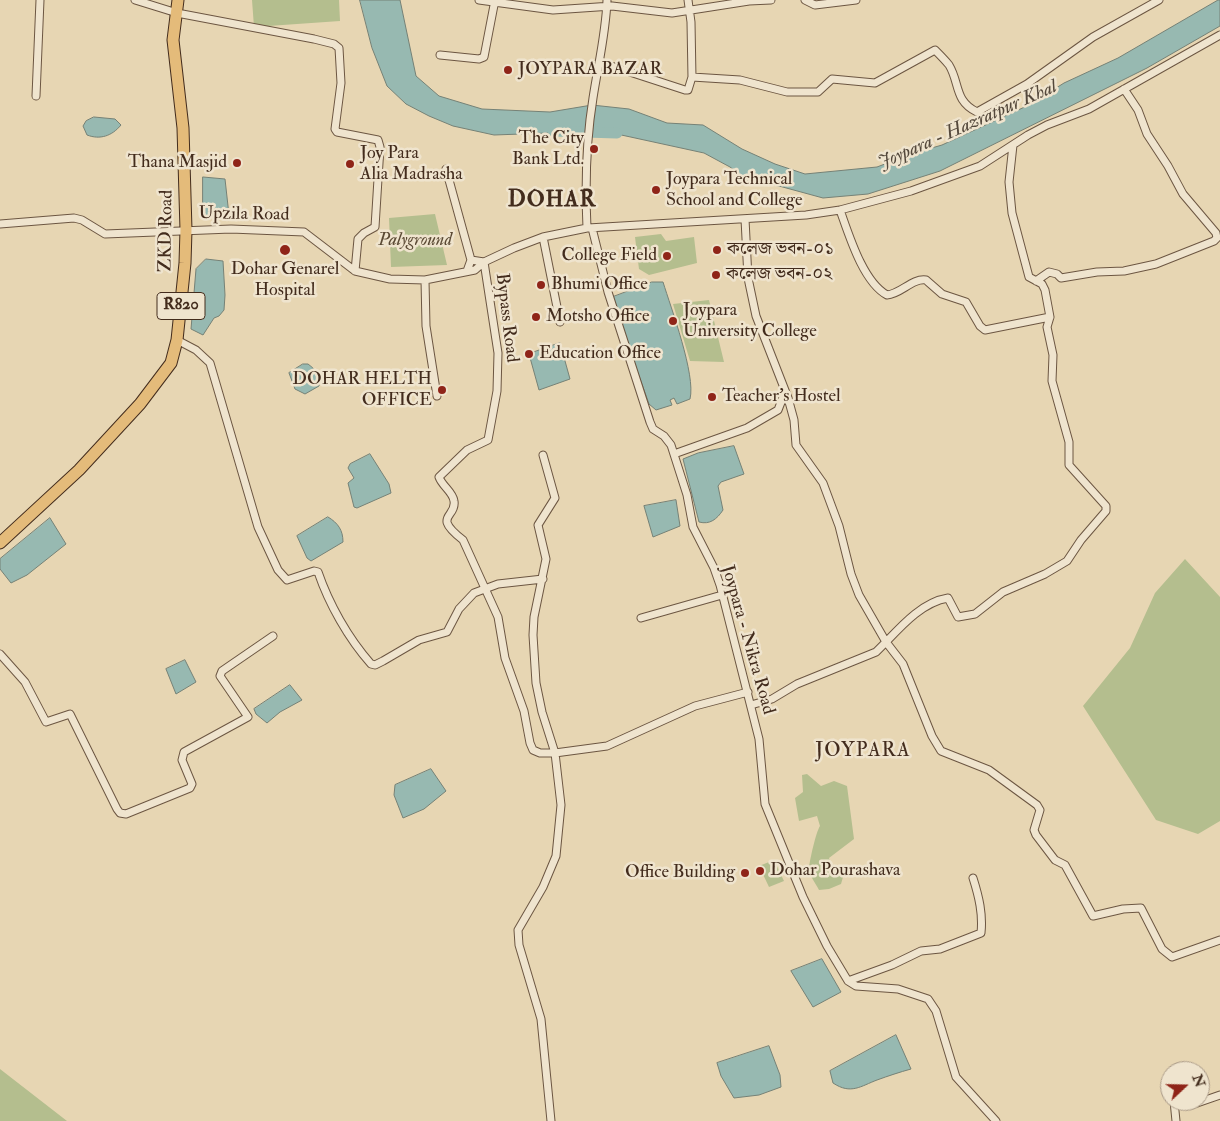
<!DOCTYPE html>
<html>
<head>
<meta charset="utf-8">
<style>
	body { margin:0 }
	#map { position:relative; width:1220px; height:1121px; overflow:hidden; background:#e7d6b3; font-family:"IM FELL Double Pica",serif }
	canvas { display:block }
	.north { position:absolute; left:1160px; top:1061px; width:50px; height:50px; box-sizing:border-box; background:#efe4ce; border:1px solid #aa9a87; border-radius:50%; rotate:69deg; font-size:14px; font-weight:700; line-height:20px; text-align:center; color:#432c1d }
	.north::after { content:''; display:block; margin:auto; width:18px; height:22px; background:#8f2418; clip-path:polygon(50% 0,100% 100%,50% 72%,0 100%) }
</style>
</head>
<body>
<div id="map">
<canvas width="1220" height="1121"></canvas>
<div class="north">N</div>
</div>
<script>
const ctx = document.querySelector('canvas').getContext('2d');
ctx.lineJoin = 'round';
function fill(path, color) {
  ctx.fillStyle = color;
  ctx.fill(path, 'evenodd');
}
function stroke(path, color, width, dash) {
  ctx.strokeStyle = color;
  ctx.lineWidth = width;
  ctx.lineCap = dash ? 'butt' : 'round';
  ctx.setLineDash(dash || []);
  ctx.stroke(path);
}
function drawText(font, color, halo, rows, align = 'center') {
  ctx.font = font + ' "IM FELL Double Pica","Noto Serif Bengali",serif';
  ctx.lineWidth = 5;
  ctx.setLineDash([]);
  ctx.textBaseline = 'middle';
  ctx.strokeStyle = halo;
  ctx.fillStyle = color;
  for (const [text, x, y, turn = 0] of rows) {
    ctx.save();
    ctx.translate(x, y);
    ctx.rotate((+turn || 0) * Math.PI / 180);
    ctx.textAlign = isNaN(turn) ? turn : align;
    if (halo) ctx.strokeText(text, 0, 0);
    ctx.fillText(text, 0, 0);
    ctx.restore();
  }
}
const green = new Path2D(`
	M252,0H339L340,21L254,27Z
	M435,214L447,265L391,267L389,218Z
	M661,234L666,241L694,237L697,263L649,275L639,269L635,237Z
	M709,300L724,362L690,361L673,304Z
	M1185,559L1220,597V821L1198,834L1156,820L1083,706L1130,648L1155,593Z
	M807,774L821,786L834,781L847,786L854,839L829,858L832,868L843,877L841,884L829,889L819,890C816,884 809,875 809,868C810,859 816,832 820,826L817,816L799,821L795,798L803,792L802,775Z
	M774,860L784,881L769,887L759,866Z
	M0,1069L67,1121H0Z`);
const water = new Path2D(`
	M360,0H400L416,76L439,96L482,109L550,112L592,105L629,109L667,123L703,125L742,149L775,164L805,174L877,167L911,154L942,145L1029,105L1064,83L1118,58L1218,0H1220V26L1147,68L940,171L868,194L823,198L779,186L750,182L730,167L704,153L603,131L494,135L453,126L429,116L406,104L387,86L372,48Z
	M94,117L115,119L121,125C112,136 100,140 87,135L83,126L86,121Z
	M203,177L225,179L229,215L203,216Z
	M206,259L223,261L225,295L224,310L219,316L214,318L203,335L191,329L196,269Z
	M652,282H663C671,308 696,375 690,399L677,404L674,398L670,400L672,405L656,410L649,404L621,325L624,323L621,315L618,316L613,297Z
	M560,343L570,379L539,390L529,354Z
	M303,364H308C316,370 320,375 319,386L305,394L295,389L289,373Z
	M734,446L744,474L721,482L718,486L723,510C717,519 710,525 699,522L683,459L698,453Z
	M370,454L389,484L391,493L357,508L354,507L348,483L354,478L348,468L350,464Z
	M676,500L680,526L653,537L644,506Z
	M328,517C338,523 343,530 343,542L311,561L307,558L297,536Z
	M50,518L66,544L27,575L11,583L0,569V559Z
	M185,660L196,682L176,694L166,669Z
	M290,685L302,700L280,712L267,723L256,714L254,709Z
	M431,769L446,791L424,809L403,818L394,795L395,785Z
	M822,959L841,992L813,1007L791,971Z
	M896,1035L911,1069C900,1072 888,1076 877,1080C861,1086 851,1095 833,1083L830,1071Z
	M769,1046L780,1075L781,1087L759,1095L734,1098L721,1076L717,1063Z`);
const river = new Path2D(`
	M553,131L617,133`);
const street = new Path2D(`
	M135,0L177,13L314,39L334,44L339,48L341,83L335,129L337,132L378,140L380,147L375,227L364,233L358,239L355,271
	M479,0L553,10L612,6L672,13L749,1L771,0
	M688,0L691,22L692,78
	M805,0L815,5L856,0
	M440,55L479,59L484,57L495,0
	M599,62L685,90H688L692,77L740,80L787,92H818L832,79L875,83L935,50C940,55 945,60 949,65C960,83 954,101 977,112L1027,84L1093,37L1159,0
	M36,96L40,0
	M1013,145L1009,182L1012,213L1029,277L1042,284L1045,290L1050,317L1047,327L1053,355L1052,381L1069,442V465L1106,506V511L1081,540L1067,561L1045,574L1003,592L975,614L958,617L948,598C923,602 903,624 886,642L903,664L932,736L941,751L989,770L1037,805L1040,810L1034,830L1036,835L1055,860L1065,865L1093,916L1123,909L1141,908L1162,949L1172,957L1220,940
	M446,169L471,260
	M840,210C849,235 863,282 887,295C901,294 912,278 926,280L942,294L966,302L980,326L985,330L1050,317
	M745,219L748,278L756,316L788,398L794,420L796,445L823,483L839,526L851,574L859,595L886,642L876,652L797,684L772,699L751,705
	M0,224L74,218L82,220L105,234L231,229L304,232L355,271L390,279L425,280L475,270L484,262L514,248L543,237L587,228C585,184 586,141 593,98C598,65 606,33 607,0
	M588,228L806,215L840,210L911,191L980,166L1028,135L1047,125L1089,109L1220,35
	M592,228L608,292L650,422L653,429L664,436L671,445L687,495L693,527L714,568L720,585L759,739L765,804L803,897L827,946L848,981L856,986L898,989L928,999L936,1011L956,1077L996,1121
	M543,237L560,322
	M467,271L471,260L484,262L498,353L497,391L488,440L467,450L439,477C442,486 453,492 454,501C457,518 431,515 463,540L498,617L505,658L524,711L530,743L533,750L540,753H555L607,746L695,706L748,692
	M425,280L426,326L437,396
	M1036,281L1049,272L1057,274L1061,278L1097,272L1124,271L1156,264L1214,241L1217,238L1216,233L1183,194L1168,166L1147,134L1138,110L1124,89
	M177,340L196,350L210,363L258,527L278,570L287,580L314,571L318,572C329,604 348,638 371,664L375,665L383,661L419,640L447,632L459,609L474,593L498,584L543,579
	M674,454L747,428L778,410L785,392
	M543,455L555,498L538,525L546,559L534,617L533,635L536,683L542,712L555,753L561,805L556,856L543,887L518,930L519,945L541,1019L551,1121
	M641,618L722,595
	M0,654L25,682L46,722L70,714L117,809L120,813L126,814L190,788L192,784L182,760L184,752L248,717L220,676L222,671L273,636
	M848,981L892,965L921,951L940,949L981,933C983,914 979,897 973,878
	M1174,1101L1176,1121
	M1193,1101L1197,1103L1220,1095`);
const primary = new Path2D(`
	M0,543L79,470L140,404L171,363L177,340L185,263L186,230L183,128L173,40L178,0`);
const markers = [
	[508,70,5,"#8f2418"],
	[594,149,5,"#8f2418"],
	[237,163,5,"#8f2418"],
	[350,164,5,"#8f2418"],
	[656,190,5,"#8f2418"],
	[285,250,6,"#8f2418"],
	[717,250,5,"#8f2418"],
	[667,256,5,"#8f2418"],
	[716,275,5,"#8f2418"],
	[541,285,5,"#8f2418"],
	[536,317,5,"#8f2418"],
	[673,321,5,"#8f2418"],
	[529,354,5,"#8f2418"],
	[442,390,5,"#8f2418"],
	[712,397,5,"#8f2418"],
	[760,871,5,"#8f2418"],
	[745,873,5,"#8f2418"]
];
const shields = [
	[181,306,48]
];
const shieldNames = [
	["R820",181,306]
];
const poiNames = [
	["JOYPARA BAZAR",518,70],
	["The City",584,139,"right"],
	["Bank Ltd.",584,160,"right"],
	["Joy Para",360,154],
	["Alia Madrasha",360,175],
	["Thana Masjid",227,163,"right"],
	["Joypara Technical",666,180],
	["School and College",666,201],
	["কলেজ ভবন-০১",727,250],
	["College Field",657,256,"right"],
	["Dohar Genarel",285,270,"center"],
	["Hospital",285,291,"center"],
	["কলেজ ভবন-০২",726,275],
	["Bhumi Office",551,285],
	["Joypara",683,311],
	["University College",683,332],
	["Motsho Office",546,317],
	["Education Office",539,354],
	["DOHAR HELTH",432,380,"right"],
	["OFFICE",432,401,"right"],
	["Teacher's Hostel",722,397],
	["Dohar Pourashava",770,871],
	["Office Building",735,873,"right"]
];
const streetNames = [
	["Upzila Road",244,215,1],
	["ZKD Road",167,231,-89],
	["Bypass Road",506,318,83],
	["Joypara - Nikra Road",747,640,74]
];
const parkNames = [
	["Palyground",415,241]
];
const waterNames = [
	["Joypara - Hazratpur Khal",968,126,-24]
];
const quarterNames = [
	["JOYPARA",863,752]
];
const districtNames = [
	["DOHAR",552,201]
];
fill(green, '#b4be8e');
fill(water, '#97b9b1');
stroke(water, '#758176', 1);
stroke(river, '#97b9b1', 11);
stroke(street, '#6c5642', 9);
stroke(primary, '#432c1d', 13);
stroke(street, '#efe4ce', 7);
stroke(primary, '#e4bb7a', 11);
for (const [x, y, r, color] of markers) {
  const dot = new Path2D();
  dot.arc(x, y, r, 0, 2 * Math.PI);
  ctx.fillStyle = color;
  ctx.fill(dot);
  stroke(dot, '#efe4ce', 2);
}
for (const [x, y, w] of shields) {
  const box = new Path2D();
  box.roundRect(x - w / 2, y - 13.5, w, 27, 4);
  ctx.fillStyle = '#efe4ce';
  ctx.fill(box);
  stroke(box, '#432c1d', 1);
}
drawText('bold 16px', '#432c1d', null, shieldNames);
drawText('18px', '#432c1d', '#efe4ce', poiNames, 'left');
drawText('18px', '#432c1d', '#efe4ce', streetNames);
drawText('italic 18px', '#5a4934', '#efe4ce', parkNames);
drawText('italic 19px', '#54483b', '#efe4ce', waterNames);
ctx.letterSpacing = '1px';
drawText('20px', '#432c1d', '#efe4ce', quarterNames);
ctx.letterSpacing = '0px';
ctx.letterSpacing = '1px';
drawText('bold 22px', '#432c1d', '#efe4ce', districtNames);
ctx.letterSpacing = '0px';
</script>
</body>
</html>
